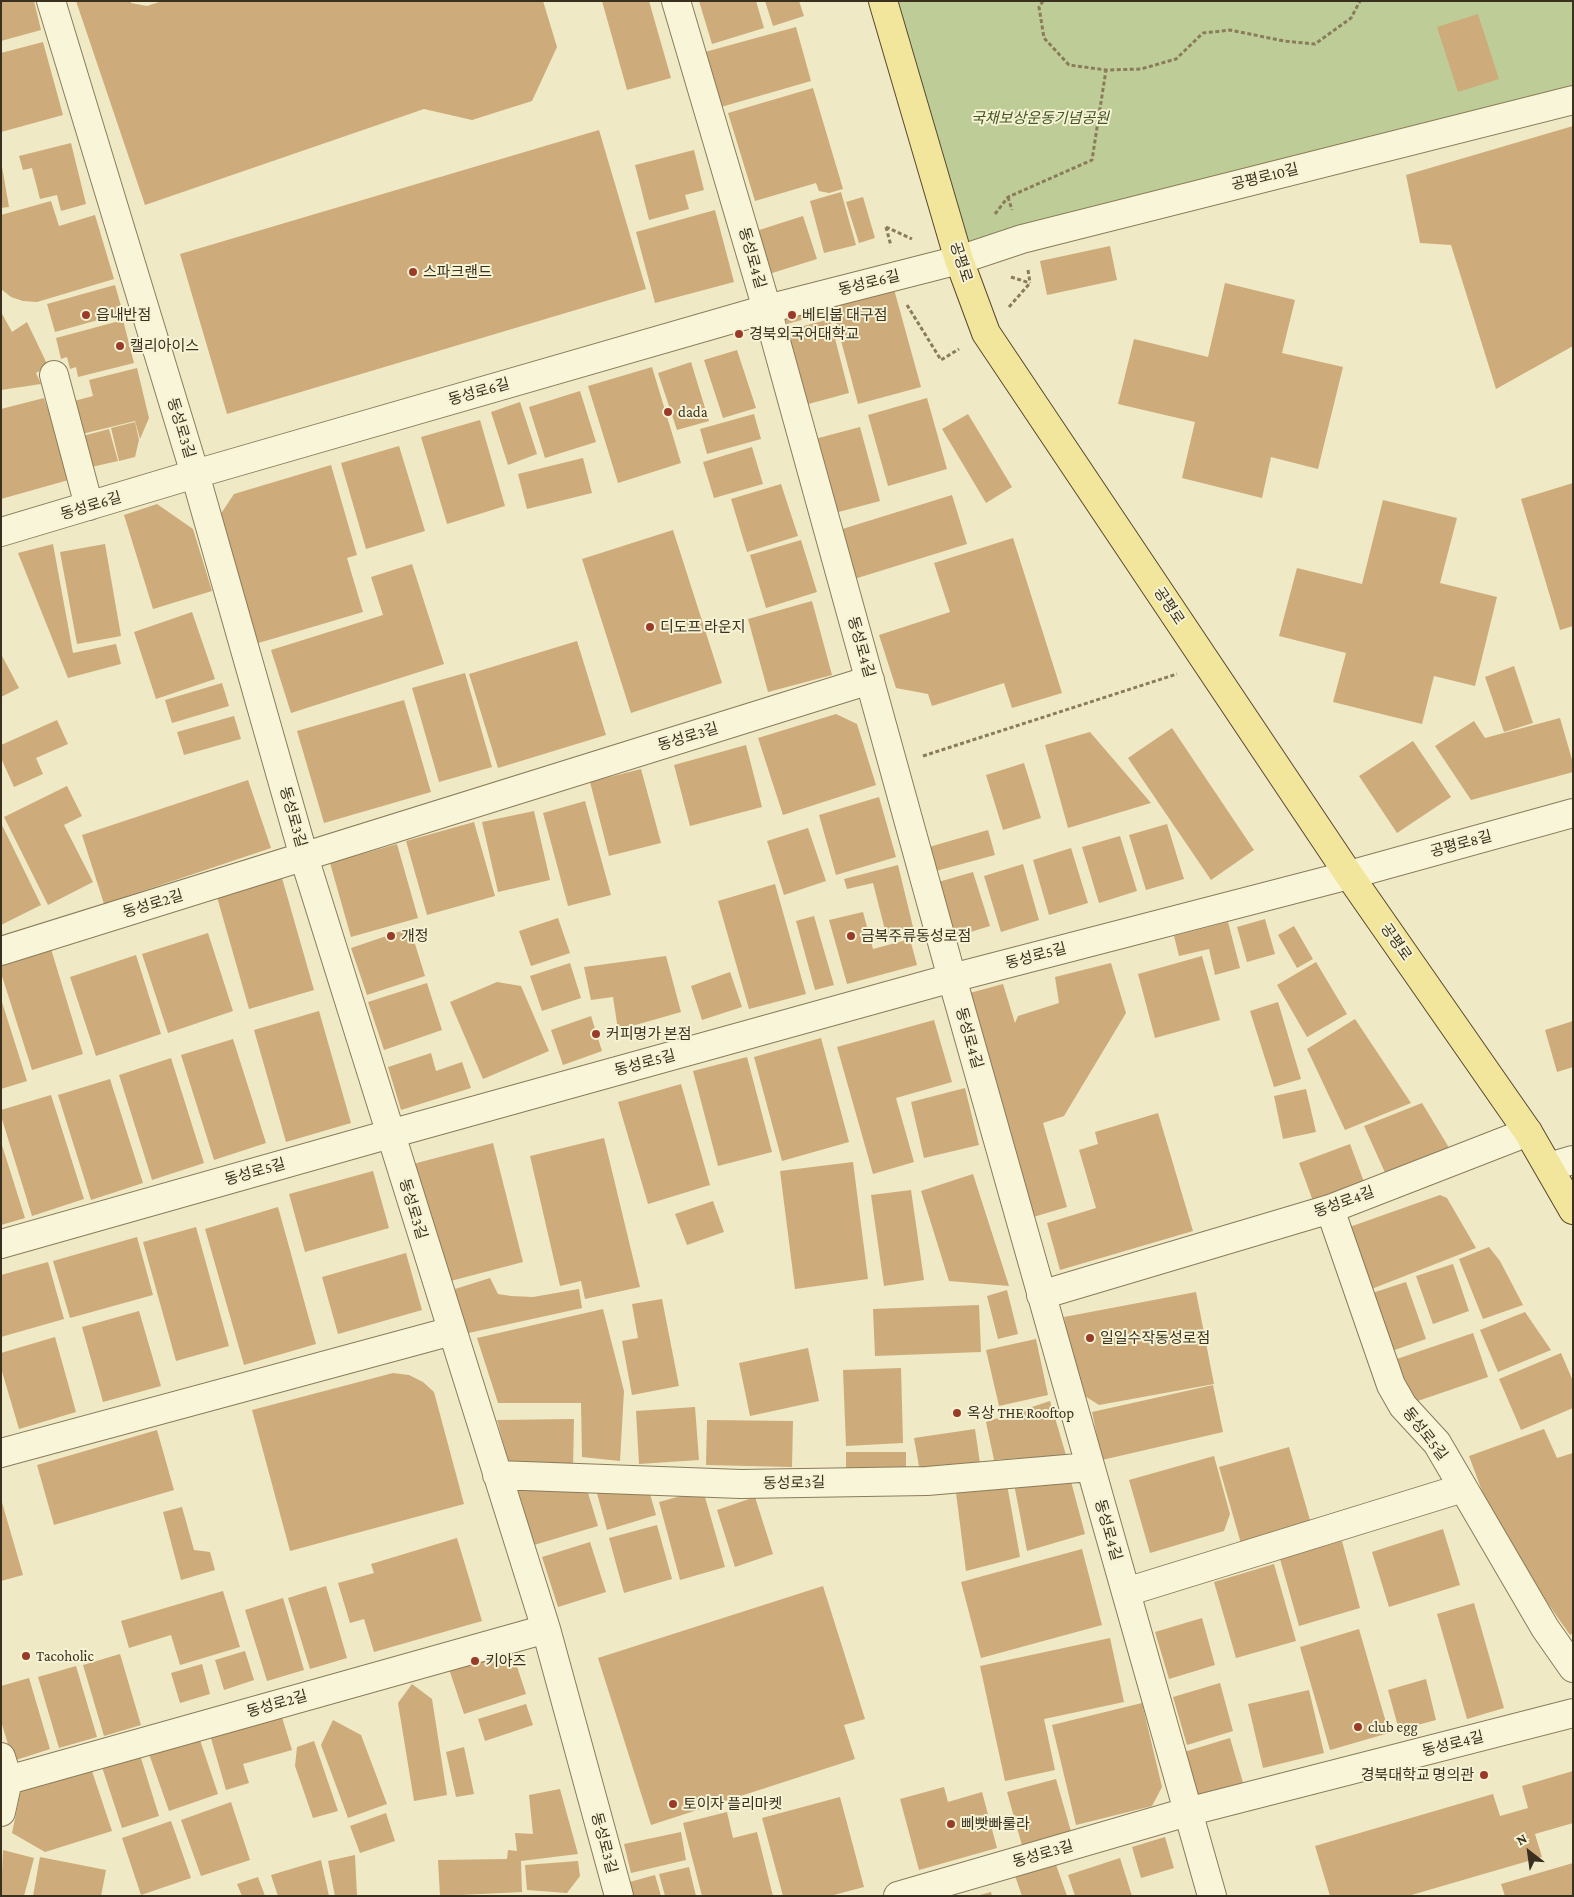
<!DOCTYPE html>
<html>
<head>
<meta charset="utf-8">
<style>
	body { margin:0 }
	#map { position:relative; width:1574px; height:1897px; overflow:hidden; background:#efe9c5; font-family:"Crimson Pro",serif }
	canvas { display:block }
	.frame { position:absolute; inset:0; border:2px solid #3a301f; pointer-events:none }
	.north { position:absolute; left:1504px; top:1827px; width:50px; height:50px; -webkit-text-stroke:4px #f6f2d4; paint-order:stroke; rotate:330deg; font-size:14px; font-weight:700; line-height:20px; text-align:center; color:#3a301f }
	.north::after { content:''; display:block; margin:auto; width:18px; height:22px; background:#3a301f; clip-path:polygon(50% 0,100% 100%,50% 72%,0 100%) }
</style>
</head>
<body>
<div id="map">
<canvas width="1574" height="1897"></canvas>
<div class="frame"></div>
<div class="north">N</div>
</div>
<script>
const ctx = document.querySelector('canvas').getContext('2d');
ctx.lineJoin = 'round';
function fill(path, color) {
  ctx.fillStyle = color;
  ctx.fill(path, 'evenodd');
}
function stroke(path, color, width, dash) {
  ctx.strokeStyle = color;
  ctx.lineWidth = width;
  ctx.lineCap = dash ? 'butt' : 'round';
  ctx.setLineDash(dash || []);
  ctx.stroke(path);
}
function drawText(font, color, halo, rows, align = 'center') {
  ctx.font = font + ' "Crimson Pro","Noto Sans KR",serif';
  ctx.lineWidth = 4;
  ctx.setLineDash([]);
  ctx.textBaseline = 'middle';
  ctx.strokeStyle = halo;
  ctx.fillStyle = color;
  for (const [text, x, y, turn = 0] of rows) {
    ctx.save();
    ctx.translate(x, y);
    ctx.rotate((+turn || 0) * Math.PI / 180);
    ctx.textAlign = isNaN(turn) ? turn : align;
    if (halo) ctx.strokeText(text, 0, 0);
    ctx.fillText(text, 0, 0);
    ctx.restore();
  }
}
const green = new Path2D(`
	M883,1H1573V98L959,260Z`);
const building = new Path2D(`
	M1,1H34L41,30L1,41Z
	M76,1H131V3L147,6L162,1H543L557,47L532,101L472,120L424,109L145,205Z
	M602,1H649L671,78L627,90Z
	M699,1H756L764,28L712,44Z
	M765,1H799L804,16L773,26Z
	M1478,14L1499,79L1458,92L1437,27Z
	M796,27L811,81L721,107L705,52Z
	M43,42L63,115L1,132V53Z
	M813,88L843,189L829,193L819,191L816,183L755,201L728,113Z
	M1573,126V346L1496,389L1451,245L1420,243L1406,175Z
	M599,130L646,289L227,414L180,254Z
	M71,143L86,204L61,211L57,195L40,199L32,168L23,170L19,156Z
	M694,150L704,190L685,195L689,209L649,220L635,165Z
	M1,161L9,207L1,208Z
	M841,192L856,245L824,253L810,201Z
	M863,197L875,238L859,243L846,202Z
	M51,201L59,226L95,215L114,279L37,302L23,301L11,297L1,289V215Z
	M715,210L734,282L655,303L636,232Z
	M803,216L817,259L769,274L756,231Z
	M1110,246L1117,280L1047,295L1040,261Z
	M892,282L921,387L858,404L833,311L787,324L784,313Z
	M1225,283L1295,300L1282,353L1343,367L1318,469L1271,457L1262,498L1182,478L1195,422L1118,404L1134,339L1208,357Z
	M115,285L123,313L55,332L47,304Z
	M1,312L12,332L27,322L48,366L36,373L41,384L1,390Z
	M830,319L849,393L801,406L781,332Z
	M123,320L134,363L78,377L76,367L70,369L67,357L61,359L56,338Z
	M737,350L756,408L723,418L704,360Z
	M691,362L709,421L677,430L658,373Z
	M652,367L681,463L618,483L588,386Z
	M137,368L149,418L140,439L135,421L82,434L74,401L93,396L89,380Z
	M580,391L596,442L545,458L529,407Z
	M44,398L72,479L1,499V409Z
	M927,398L947,469L888,486L868,415Z
	M520,402L537,454L508,465L491,412Z
	M754,414L761,439L707,454L700,429Z
	M968,414L1012,487L986,503L942,429Z
	M480,420L505,506L447,524L421,437Z
	M135,422L139,440L135,457L119,461L111,428Z
	M860,427L880,501L831,514L811,440Z
	M109,429L118,461L87,468L79,437Z
	M399,446L425,531L366,549L341,463Z
	M752,447L763,484L714,498L703,462Z
	M583,458L592,493L527,509L518,474Z
	M331,465L357,555L347,558L363,612L255,644L218,518L234,494Z
	M1573,483V626L1560,630L1521,499Z
	M781,484L798,536L747,552L731,499Z
	M952,495L967,544L851,580L836,531Z
	M1383,500L1457,518L1440,583L1497,597L1475,686L1434,676L1422,724L1333,702L1346,653L1279,636L1297,568L1362,584Z
	M157,504L193,529L212,591L153,609L124,515Z
	M673,530L722,683L631,713L582,559Z
	M1013,538L1062,693L1012,708L1004,683L932,706L928,694L896,688L879,635L950,612L934,563Z
	M801,540L817,592L766,608L750,555Z
	M53,544L73,653L116,644L121,664L68,678L18,553Z
	M105,544L121,636L77,644L60,552Z
	M412,564L444,664L291,713L271,650L383,615L371,577Z
	M812,601L832,675L768,692L748,619Z
	M192,612L215,679L156,699L134,632Z
	M577,641L606,735L498,768L469,674Z
	M1,654L19,688L1,697Z
	M1514,666L1533,723L1504,732L1485,677Z
	M465,673L492,767L439,782L412,688Z
	M222,683L229,706L172,723L165,700Z
	M404,700L431,792L324,823L297,731Z
	M836,714L857,724L876,785L783,815L758,738Z
	M234,716L241,739L184,755L177,732Z
	M1560,718L1573,763V772L1471,800L1435,746L1474,721L1485,738Z
	M57,720L68,744L36,758L43,774L14,787L1,758V745Z
	M1172,728L1254,850L1211,880L1128,758Z
	M1090,732L1151,803L1068,828L1045,745Z
	M1413,741L1451,797L1397,833L1359,776Z
	M746,745L762,807L690,826L674,765Z
	M1024,763L1041,818L1003,830L986,775Z
	M641,769L661,843L609,856L590,782Z
	M248,780L271,848L104,904L82,835Z
	M67,786L82,816L64,825L93,882L48,905L4,817Z
	M879,797L896,857L836,875L819,815Z
	M585,801L611,895L568,906L543,813Z
	M534,811L550,880L498,892L482,822Z
	M474,822L495,896L427,915L406,841Z
	M1,823L41,905L1,925Z
	M1167,824L1184,879L1146,890L1129,835Z
	M808,828L826,881L784,895L767,841Z
	M988,830L995,855L936,871L929,847Z
	M1120,836L1137,891L1099,903L1082,847Z
	M397,844L418,918L351,937L330,863Z
	M1071,848L1088,903L1049,915L1033,860Z
	M1023,864L1039,920L1001,932L984,876Z
	M898,865L913,927L886,934L873,883L847,889L844,879Z
	M973,872L990,926L951,938L935,883Z
	M282,878L314,990L249,1009L217,897Z
	M775,884L806,994L749,1009L718,901Z
	M863,912L873,949L910,939L917,965L847,984L829,920Z
	M814,916L834,985L815,990L796,921Z
	M558,918L570,953L531,966L519,931Z
	M1265,919L1275,954L1247,962L1237,927Z
	M1228,922L1240,968L1215,975L1209,949L1179,956L1174,936Z
	M1294,926L1313,959L1297,968L1278,935Z
	M410,928L425,976L367,995L351,948Z
	M208,933L233,1011L168,1033L142,954Z
	M51,949L83,1054L32,1070L1,973V965Z
	M136,955L161,1034L96,1056L70,977Z
	M666,956L681,1012L618,1030L613,997L591,1000L584,967Z
	M1202,956L1220,1020L1155,1038L1138,974Z
	M1316,962L1347,1014L1307,1037L1277,985Z
	M570,963L581,998L542,1011L530,976Z
	M1111,963L1126,1013L1064,1116L1043,1123L1067,1207L1030,1218L966,994L1003,984L1015,1023L1018,1016L1059,1003L1055,977Z
	M730,972L742,1007L702,1020L691,986Z
	M497,982L521,986L549,1051L483,1079L450,1002Z
	M427,983L442,1030L384,1050L368,1002Z
	M1,999L27,1081L1,1089Z
	M1278,1002L1301,1079L1274,1087L1250,1011Z
	M319,1011L351,1123L286,1142L254,1030Z
	M591,1016L602,1051L563,1065L551,1030Z
	M1355,1019L1411,1103L1345,1130L1307,1049Z
	M934,1020L952,1082L896,1098L914,1162L873,1174L837,1047Z
	M1573,1021V1067L1557,1072L1545,1030Z
	M821,1038L849,1142L782,1161L754,1057Z
	M233,1039L266,1143L214,1160L181,1055Z
	M431,1053L436,1071L462,1062L471,1088L401,1110L388,1067Z
	M747,1057L772,1152L718,1166L693,1071Z
	M171,1058L204,1163L152,1180L119,1075Z
	M110,1079L143,1183L91,1200L58,1095Z
	M681,1084L710,1185L648,1204L618,1102Z
	M965,1088L979,1145L924,1158L911,1102Z
	M1306,1089L1316,1132L1283,1139L1274,1096Z
	M51,1095L84,1199L32,1216L1,1116V1110Z
	M1422,1103L1451,1151L1387,1177L1364,1126Z
	M1158,1113L1193,1231L1060,1270L1047,1223L1096,1208L1079,1150L1098,1144L1095,1132Z
	M604,1138L640,1287L585,1299L581,1281L560,1286L530,1156Z
	M1,1142L25,1218L1,1225Z
	M493,1143L523,1262L443,1283L413,1164Z
	M1350,1144L1364,1182L1313,1201L1299,1163Z
	M853,1162L868,1279L795,1289L780,1171Z
	M373,1171L389,1228L305,1252L289,1194Z
	M973,1174L1009,1286L949,1281L921,1191Z
	M911,1190L924,1280L884,1286L871,1195Z
	M1440,1195L1447,1198L1476,1248L1364,1292L1341,1230Z
	M713,1201L724,1232L687,1245L675,1214Z
	M278,1207L316,1344L244,1365L205,1229Z
	M196,1227L229,1346L176,1361L143,1242Z
	M137,1237L153,1295L70,1318L53,1261Z
	M1489,1247L1500,1261L1523,1305L1483,1319L1459,1259Z
	M406,1253L422,1310L338,1334L322,1277Z
	M48,1262L64,1319L1,1337V1275Z
	M1453,1264L1469,1311L1433,1324L1416,1276Z
	M490,1278L498,1294L511,1296L533,1297L579,1289L582,1308L464,1334L455,1289Z
	M1406,1282L1426,1339L1383,1354L1363,1296Z
	M1007,1290L1018,1334L998,1339L987,1296Z
	M1196,1292L1214,1384L1099,1405L1077,1391L1064,1317Z
	M662,1299L679,1386L632,1395L622,1341L638,1338L632,1304Z
	M979,1305L981,1352L875,1356L873,1309Z
	M603,1309L624,1391L620,1461L582,1457L581,1403H498L477,1338Z
	M139,1311L161,1386L103,1402L82,1327Z
	M1525,1312L1551,1350L1498,1372L1480,1330Z
	M1473,1333L1488,1377L1403,1406L1388,1362Z
	M55,1337L76,1412L19,1429L1,1368V1353Z
	M1036,1339L1048,1395L999,1406L986,1350Z
	M808,1348L819,1401L750,1416L739,1363Z
	M1561,1353L1573,1381V1408L1521,1430L1499,1379Z
	M901,1368L903,1443L846,1446L843,1370Z
	M393,1373L409,1375L423,1382L434,1392L464,1504L290,1551L252,1410Z
	M1213,1385L1223,1432L1102,1460L1092,1412Z
	M1050,1401L1066,1455L994,1460L986,1422Z
	M695,1407L699,1460L639,1464L636,1411Z
	M574,1419L573,1469L509,1464L497,1420Z
	M707,1420L793,1421L792,1467L706,1465Z
	M975,1429L980,1463L920,1472L914,1438Z
	M1544,1429L1557,1458L1573,1453V1633L1570,1635L1497,1531L1469,1456Z
	M157,1430L174,1490L54,1525L37,1465Z
	M1289,1447L1312,1527L1242,1547L1219,1467Z
	M846,1452H906V1472H846Z
	M1214,1456L1230,1514L1224,1531L1150,1553L1129,1480Z
	M1069,1474L1085,1534L1027,1551L1014,1484Z
	M1006,1479L1020,1557L966,1571L955,1485Z
	M517,1486H586L598,1526L534,1545Z
	M595,1486L648,1487L656,1515L607,1530Z
	M703,1490L725,1567L680,1580L659,1502Z
	M755,1497L773,1554L735,1567L717,1510Z
	M1,1499L23,1575L1,1581Z
	M182,1507L194,1550L210,1552L215,1570L181,1580L163,1512Z
	M657,1525L672,1579L624,1593L609,1538Z
	M1443,1529L1460,1585L1389,1607L1372,1552Z
	M457,1538L482,1621L374,1652L364,1619L350,1623L338,1583L374,1573L371,1564Z
	M1342,1541L1360,1608L1299,1626L1280,1559Z
	M590,1542L606,1592L558,1607L542,1557Z
	M1082,1549L1102,1625L981,1658L961,1582Z
	M1274,1564L1296,1641L1236,1658L1214,1582Z
	M326,1586L347,1658L310,1669L288,1598Z
	M823,1586L865,1719L844,1725L855,1759L651,1825L598,1658Z
	M223,1591L240,1647L180,1665L171,1635L129,1648L121,1621Z
	M283,1598L304,1670L267,1681L245,1610Z
	M1474,1603L1504,1708L1467,1719L1437,1614Z
	M1202,1618L1215,1665L1169,1679L1155,1632Z
	M1359,1629L1389,1733L1330,1750L1300,1647Z
	M1110,1638L1124,1702L1044,1719L1055,1770L1005,1781L980,1666Z
	M511,1648L526,1694L464,1714L449,1669Z
	M245,1651L254,1680L224,1690L215,1660Z
	M120,1654L141,1725L104,1736L83,1665Z
	M202,1664L210,1694L180,1703L171,1673Z
	M76,1666L97,1737L59,1748L38,1677Z
	M29,1678L50,1749L13,1761L1,1721V1686Z
	M1426,1679L1436,1720L1399,1730L1388,1690Z
	M1220,1683L1233,1731L1187,1745L1173,1697Z
	M412,1684L432,1699L447,1795L414,1801L398,1703Z
	M1309,1690L1324,1753L1263,1768L1248,1704Z
	M1142,1703L1162,1787L1152,1806L1076,1825L1052,1725Z
	M526,1704L533,1725L485,1741L478,1719Z
	M281,1714L292,1750L243,1764L249,1783L226,1790L210,1735Z
	M333,1720L361,1735L387,1804L348,1818L321,1745Z
	M199,1737L218,1794L169,1811L149,1754Z
	M1230,1738L1244,1786L1198,1800L1184,1752Z
	M314,1741L338,1811L313,1818L295,1766L297,1747Z
	M464,1747L474,1794L456,1797L446,1752Z
	M140,1755L159,1816L122,1828L102,1767Z
	M91,1768L112,1831L45,1852L12,1833L21,1790Z
	M1573,1771V1823L1535,1834L1542,1857L1408,1896H1330L1315,1846L1493,1794L1500,1816L1528,1808L1522,1786Z
	M1056,1779L1072,1835L1023,1849L1007,1792Z
	M944,1787L948,1802L982,1792L997,1848L919,1870L900,1799Z
	M560,1789L578,1854L521,1861L522,1892L440,1896L438,1860L507,1859L508,1850L517,1851L515,1833L533,1834L529,1795Z
	M840,1797L864,1887L830,1896H783L762,1818Z
	M231,1802L250,1860L201,1876L181,1820Z
	M727,1812L733,1838L757,1832L773,1896H702L683,1823Z
	M386,1813L395,1841L360,1853L350,1826Z
	M171,1821L191,1878L141,1895L122,1838Z
	M681,1832L686,1860L631,1873L624,1844Z
	M1165,1837L1174,1868L1141,1878L1132,1847Z
	M3,1850L34,1858L24,1896H1Z
	M355,1855L357,1896H335L328,1861Z
	M40,1857L106,1870L101,1896H33Z
	M1120,1858L1132,1896H1075L1068,1875Z
	M1054,1859L1067,1896H1022L1014,1873Z
	M321,1860L329,1896H278L271,1875Z
	M578,1861L580,1876L567,1893L527,1890L525,1865Z
	M1573,1863V1896H1505L1501,1884Z
	M689,1867L696,1896H665L659,1874Z
	M655,1875L661,1896H629L626,1883Z
	M258,1877L265,1896H242L237,1884Z
	M991,1892L992,1896H980V1895Z`);
const path = new Path2D(`
	M1043,1L1039,7L1044,38L1069,65L1106,70L1141,69L1176,59L1203,33L1230,30L1284,41L1315,44L1351,18L1360,1
	M1008,197L1012,210
	M995,214L1008,197L1092,160L1106,70
	M886,227L891,246
	M886,227L912,239
	M1028,270L1030,283
	M1011,277L1030,283
	M907,305L941,360L959,349
	M1009,307L1030,283
	M923,756L1177,674`);
const minor = new Path2D(`
	M51,1L195,474L304,857L546,1629L619,1896
	M676,1L767,309L952,978L1212,1896
	M54,375L89,506
	M1,532L195,474L767,309L959,260L1022,239L1573,100
	M1,951L870,680
	M1549,1167L1573,1160
	M1330,1209L1391,1385L1403,1406L1437,1443L1545,1628L1573,1668
	M1,1244L390,1134L952,978L1349,875L1573,813
	M1041,1295L1330,1209L1528,1132
	M1,1453L452,1331
	M497,1475L741,1484L927,1481L1090,1467
	M1126,1592L1463,1488
	M1,1757L8,1780L1,1812
	M8,1780L546,1629
	M898,1896L1187,1812L1573,1713`);
const major = new Path2D(`
	M883,1L959,260L986,333L1349,875L1528,1132L1573,1210`);
const markers = [
	[413,272,5,"#9a3b29"],
	[86,315,5,"#9a3b29"],
	[792,315,5,"#9a3b29"],
	[739,334,5,"#9a3b29"],
	[120,346,5,"#9a3b29"],
	[668,412,5,"#9a3b29"],
	[650,627,5,"#9a3b29"],
	[391,936,5,"#9a3b29"],
	[851,936,5,"#9a3b29"],
	[596,1034,5,"#9a3b29"],
	[1090,1338,5,"#9a3b29"],
	[957,1413,5,"#9a3b29"],
	[26,1656,5,"#9a3b29"],
	[475,1661,5,"#9a3b29"],
	[1358,1727,5,"#9a3b29"],
	[1484,1775,5,"#9a3b29"],
	[673,1804,5,"#9a3b29"],
	[951,1824,5,"#9a3b29"]
];
const parkNames = [
	["국채보상운동기념공원",1040,118]
];
const streetNames = [
	["공평로10길",1265,177,-14],
	["동성로4길",752,258,74],
	["공평로",961,262,72],
	["동성로6길",869,283,-14],
	["동성로6길",479,392,-16],
	["동성로3길",181,428,73],
	["동성로6길",91,506,-17],
	["공평로",1169,606,56],
	["동성로4길",861,647,74],
	["동성로3길",688,737,-17],
	["동성로3길",293,817,74],
	["공평로8길",1461,844,-15],
	["동성로2길",153,904,-17],
	["공평로",1396,942,55],
	["동성로5길",1036,956,-15],
	["동성로4길",969,1038,74],
	["동성로5길",645,1063,-15],
	["동성로5길",255,1172,-16],
	["동성로4길",1344,1202,-20],
	["동성로3길",413,1209,73],
	["동성로5길",1425,1434,52],
	["동성로3길",794,1483,-1],
	["동성로4길",1108,1530,74],
	["동성로2길",277,1704,-16],
	["동성로4길",1453,1744,-14],
	["동성로3길",604,1843,75],
	["동성로3길",1043,1854,-16]
];
const poiNames = [
	["스파크랜드",423,272],
	["읍내반점",96,315],
	["베티붑 대구점",802,315],
	["경북외국어대학교",749,334],
	["캘리아이스",130,346],
	["dada",678,412],
	["디도프 라운지",660,627],
	["개정",401,936],
	["금복주류동성로점",861,936],
	["커피명가 본점",606,1034],
	["일일수작동성로점",1100,1338],
	["옥상 THE Rooftop",967,1413],
	["Tacoholic",36,1656],
	["키아즈",485,1661],
	["club egg",1368,1727],
	["경북대학교 명의관",1474,1775,"right"],
	["토이자 플리마켓",683,1804],
	["삐빳빠룰라",961,1824]
];
fill(green, '#becd98');
fill(building, '#ceab7a');
stroke(minor, '#8a7c5a', 30);
stroke(major, '#58492f', 30);
stroke(path, '#8a7c5a', 3, [4, 2.5]);
stroke(minor, '#f9f5d8', 28);
stroke(major, '#f2e69c', 28);
for (const [x, y, r, color] of markers) {
  const dot = new Path2D();
  dot.arc(x, y, r, 0, 2 * Math.PI);
  ctx.fillStyle = color;
  ctx.fill(dot);
  stroke(dot, '#f6f2d4', 2);
}
drawText('italic 15px', '#425725', '#f6f2d4', parkNames);
drawText('15px', '#3a301f', '#f6f2d4', streetNames);
drawText('15px', '#3a301f', '#f6f2d4', poiNames, 'left');
</script>
</body>
</html>
